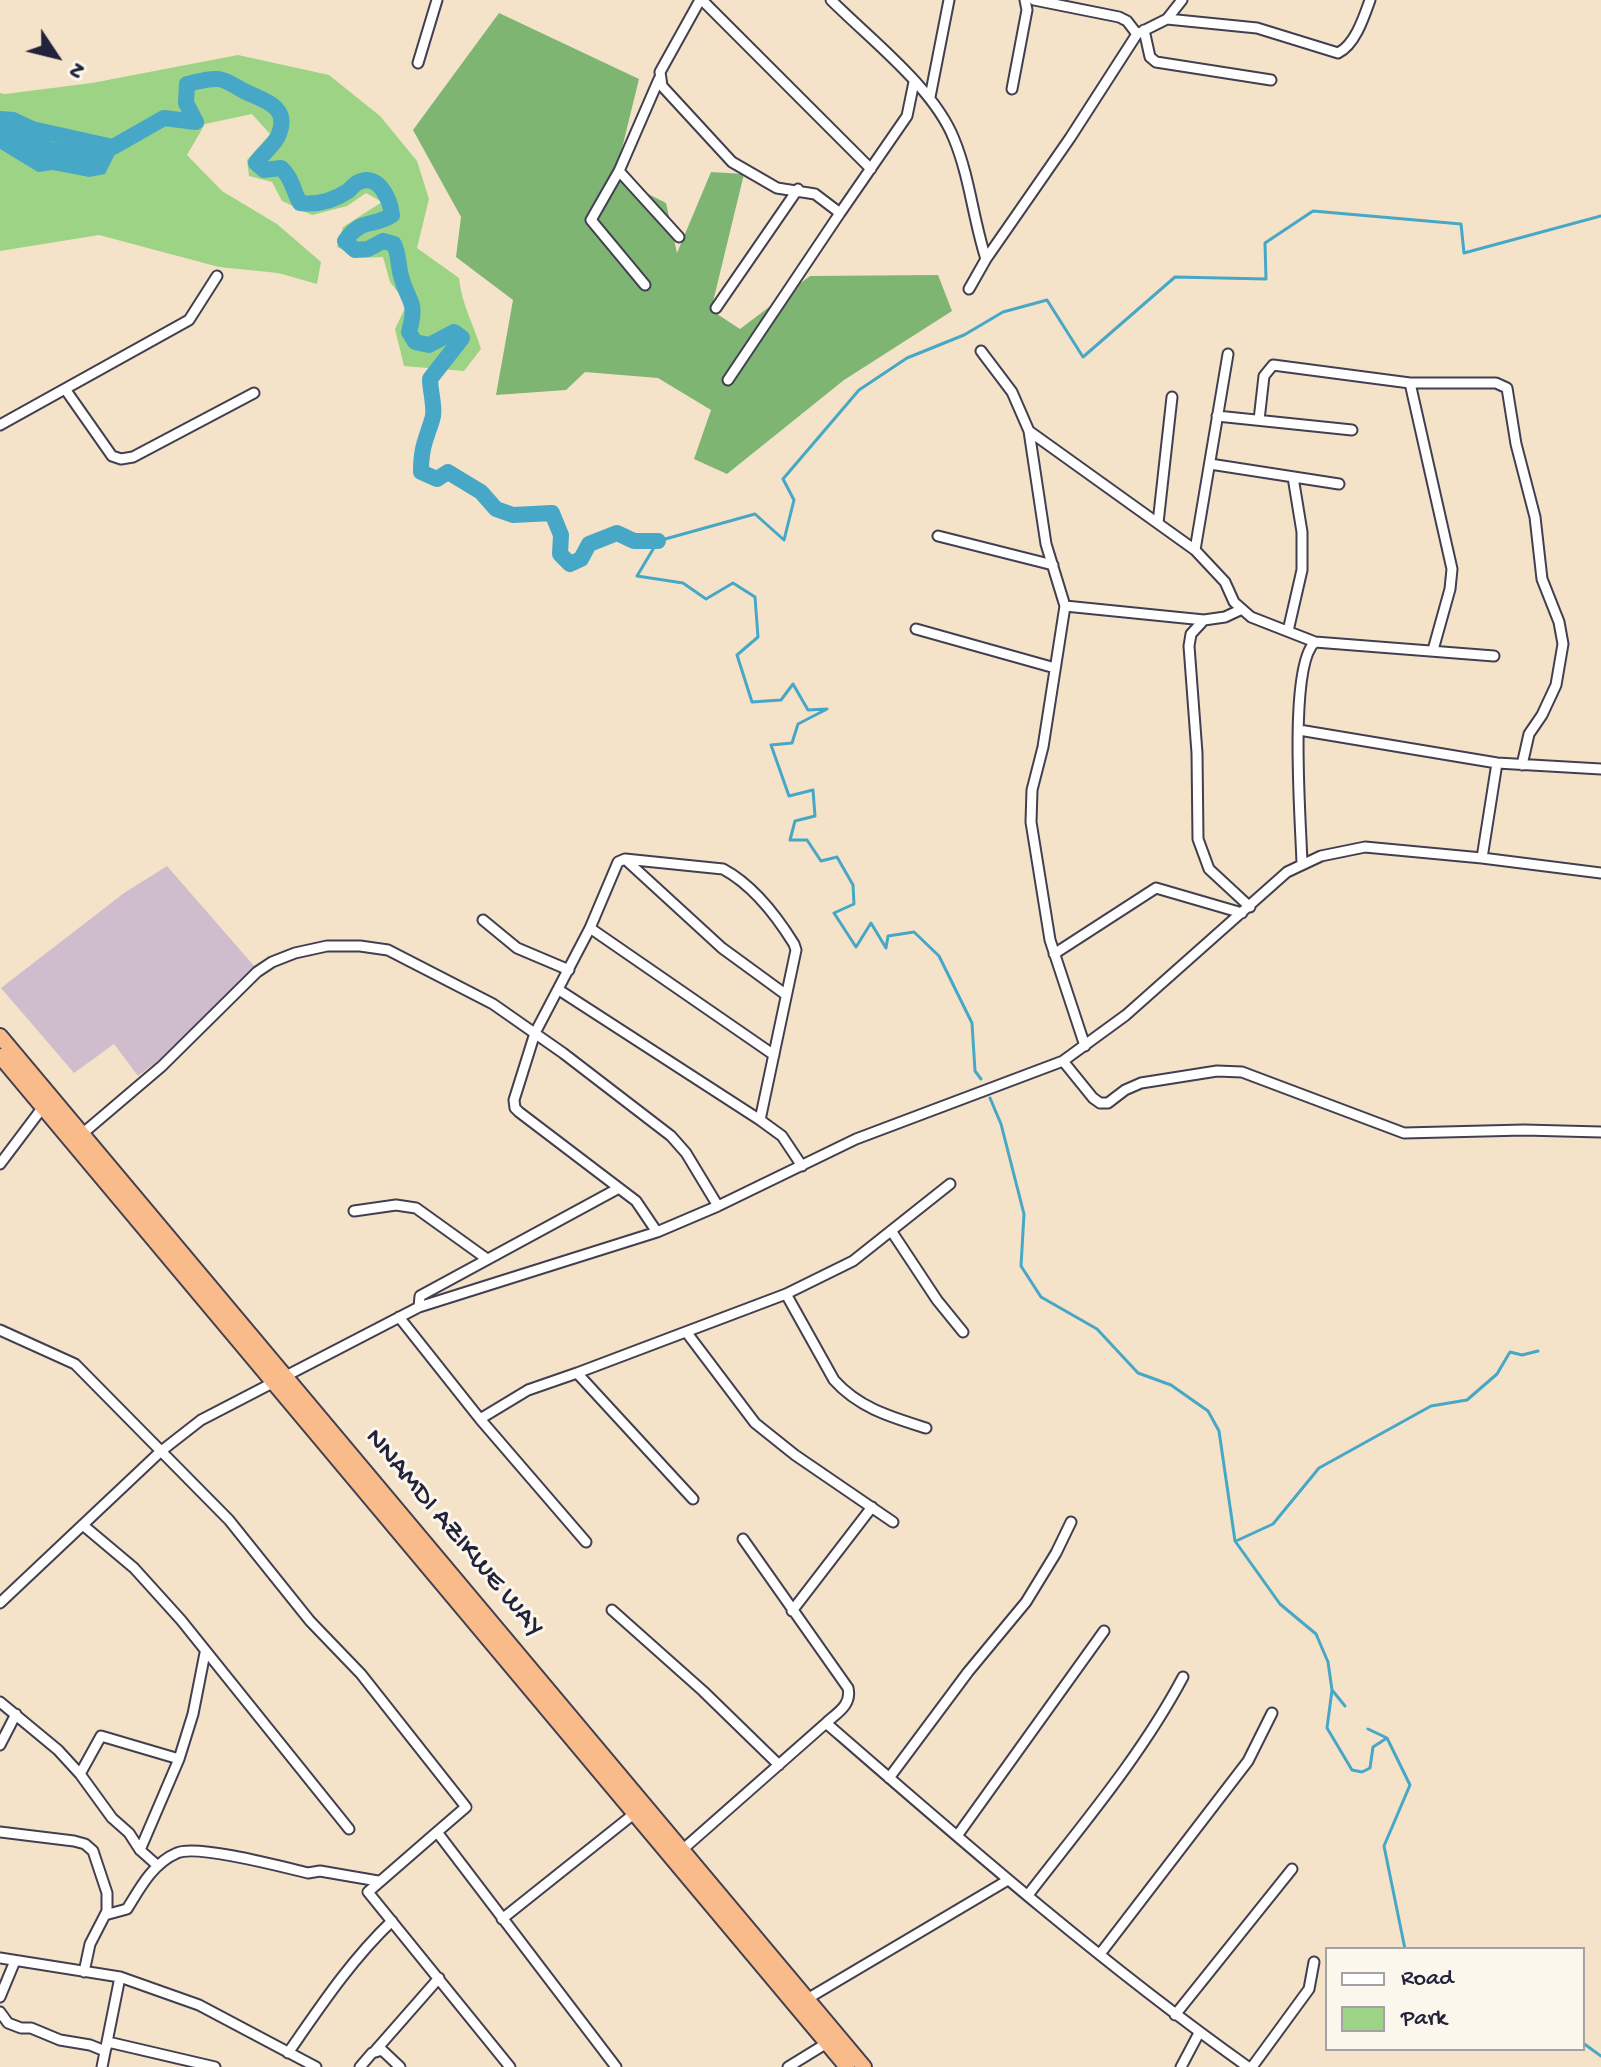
<!DOCTYPE html>
<html>
<head>
<meta charset="utf-8">
<style>
	body { margin:0 }
	#map { position:relative; width:1601px; height:2067px; overflow:hidden; background:#f5e3c9; font-family:"Gochi Hand",sans-serif }
	canvas { display:block }
	.legend { position:absolute; left:1325px; top:1947px; width:260px; height:104px; box-sizing:border-box; background:#fbf7ec; border:2px solid #a4a2a5; margin:0; padding:10px 14px; list-style:none; font-size:24px; color:#22223b }
	.legend li { display:flex; align-items:center; gap:16px; height:40px }
	.legend b { width:40px; border:2px solid #a4a2a5 }
	.north { position:absolute; left:16px; top:16px; width:80px; height:80px; -webkit-text-stroke:6px #fbf7ec; paint-order:stroke; rotate:125deg; font-size:22px; font-weight:700; line-height:32px; text-align:center; color:#22223b }
	.north::after { content:''; display:block; margin:auto; width:28px; height:36px; background:#22223b; clip-path:polygon(50% 0,100% 100%,50% 72%,0 100%) }
</style>
</head>
<body>
<div id="map">
<canvas width="1601" height="2067"></canvas>
<ul class="legend">
<li><b style="height:10px;background:#fff"></b>Road</li>
<li><b style="height:22px;background:#9dd384"></b>Park</li>
</ul>
<div class="north">N</div>
</div>
<script>
const ctx = document.querySelector('canvas').getContext('2d');
ctx.lineJoin = 'round';
function fill(path, color) {
  ctx.fillStyle = color;
  ctx.fill(path, 'evenodd');
}
function stroke(path, color, width, dash) {
  ctx.strokeStyle = color;
  ctx.lineWidth = width;
  ctx.lineCap = dash ? 'butt' : 'round';
  ctx.setLineDash(dash || []);
  ctx.stroke(path);
}
function drawText(font, color, halo, rows, align = 'center') {
  ctx.font = font + ' "Gochi Hand",sans-serif';
  ctx.lineWidth = 6;
  ctx.setLineDash([]);
  ctx.textBaseline = 'middle';
  ctx.strokeStyle = halo;
  ctx.fillStyle = color;
  for (const [text, x, y, turn = 0] of rows) {
    ctx.save();
    ctx.translate(x, y);
    ctx.rotate((+turn || 0) * Math.PI / 180);
    ctx.textAlign = isNaN(turn) ? turn : align;
    if (halo) ctx.strokeText(text, 0, 0);
    ctx.fillText(text, 0, 0);
    ctx.restore();
  }
}
const industrial = new Path2D(`
	M167,866L255,967L181,1043L138,1076L114,1044L74,1073L1,988L124,893Z`);
const green = new Path2D(`
	M238,55L329,75L380,116L417,161L429,199L417,248L459,278C461,302 474,326 481,349L464,371L404,366L395,329L407,304L390,282L383,257L362,258L337,247L343,227L382,202L366,193L347,206L312,215L282,201L272,182L249,176L247,160L270,134L252,114L205,124L187,155L222,191L277,224L321,262L317,284L278,273L219,267L99,235L0,251V93L5,94L92,83Z`);
const forest = new Path2D(`
	M499,13L639,79L615,177L666,203L677,253L711,172L744,174L711,310L740,329L810,276L938,275L952,311L844,380L727,474L694,459L711,410L658,378L585,372L566,390L496,395L513,300L456,257L461,217L413,130Z`);
const water = new Path2D(`
	M13,123L52,142L117,150L105,174L89,177L53,170L38,172L0,149V125Z`);
const stream = new Path2D(`
	M981,1079L975,1071L972,1023L939,956L914,932L888,936L886,948L871,923L856,947L834,913L854,904L853,885L837,857L821,861L807,840H790L795,821L815,816L813,790L789,796L771,745L792,743L798,724L827,709L808,710L793,684L781,700L752,702L737,655L758,637L755,597L733,583L706,599L683,583L637,576L658,541L755,514L784,540L794,500L783,479L859,390L907,358L964,335L1003,312L1047,300L1083,357L1175,277L1266,279L1265,243L1313,211L1461,224L1464,253L1601,216
	M990,1098L1001,1124L1024,1214L1021,1266L1041,1297L1097,1329L1138,1373L1171,1385L1208,1411L1219,1431L1235,1541L1280,1604L1316,1634L1328,1662L1332,1690L1345,1706
	M1236,1541L1273,1524L1319,1468L1431,1406L1467,1400L1497,1374L1510,1352L1522,1355L1538,1351
	M1332,1690L1327,1728L1352,1770L1362,1772L1370,1768L1373,1747L1387,1738
	M1368,1729L1387,1738L1410,1785L1384,1846L1405,1949
	M1583,2043L1601,2056`);
const river = new Path2D(`
	M0,119L13,120L32,129L113,147L164,118L196,122L186,103L187,84C197,82 207,78 218,79C228,80 236,87 246,92C263,100 290,106 279,134C276,144 262,154 256,163L264,170L281,168C292,177 293,191 300,203C317,205 333,201 348,191C351,189 353,185 357,183C378,171 390,199 392,215C372,228 362,217 345,241L355,250L368,249L383,241L394,244C399,255 398,265 401,276C408,304 418,299 409,332L415,342L429,345L454,332L462,338L430,379C430,391 436,410 432,420C425,442 421,448 421,472L437,479L448,472L481,492L496,509L513,515L552,513L561,535L560,554L570,564L581,559L589,544L617,533L634,541H658`);
const minor = new Path2D(`
	M700,0L660,72L662,86L732,162L777,188L815,194L840,213L907,116L914,82
	M702,0L871,169
	M831,0C870,39 934,88 954,139C970,178 973,219 986,259L969,289
	M1034,0L1119,17L1127,21L1137,34
	M1167,19L1182,0
	M1144,30L1150,57L1156,62L1271,80
	M418,63L437,0
	M1012,89L1027,10L1025,0
	M930,97L949,0
	M619,171L679,237
	M986,259L1070,138L1137,34L1167,19L1257,28L1338,53C1355,45 1364,17 1370,0
	M645,285L591,220L619,171L659,79
	M716,308L798,189
	M981,351L1012,392L1029,431L1046,544L1065,606L1043,747L1032,790L1031,822L1050,940L1085,1046
	M728,380L840,213
	M65,389L112,456L121,459L133,457L254,393
	M1217,416L1352,430
	M1259,420L1264,376L1273,365L1410,383
	M0,425L189,320L217,276
	M1029,431L1195,550L1225,582L1234,602L1251,617L1315,642L1494,656
	M1210,464L1339,484
	M1158,523L1172,397
	M938,536L1053,565
	M1195,550L1228,354
	M1065,606L1204,620
	M1240,610L1225,617L1204,620L1191,634L1189,646L1197,753L1198,839L1209,869L1250,907
	M916,629L1055,668
	M1288,631L1302,570V532L1293,477
	M1433,650L1450,589L1452,569L1410,383H1496L1507,388L1516,444L1535,517L1542,579L1559,622L1563,644L1556,685L1542,715L1529,734L1522,765
	M1299,730L1497,763L1601,769
	M1482,858L1497,763
	M626,860L722,948L785,994
	M1302,864C1301,823 1288,666 1315,642
	M483,920L517,948L569,970
	M590,928L774,1055
	M1054,954L1156,888L1242,913
	M559,990L760,1120L782,1136L802,1166
	M1063,1061L1093,1098L1100,1103H1108L1125,1090L1141,1083L1217,1071L1242,1072L1404,1133L1524,1130L1601,1132
	M82,1134L162,1066L257,972L272,962L295,953L327,946H360L388,950L493,1004L563,1053L671,1136L686,1153L718,1206
	M0,1164L46,1103
	M354,1211L396,1205L416,1208L487,1259
	M657,1232L636,1201L519,1112L515,1108L514,1100L535,1033L590,928L618,862L625,859L723,869C753,885 776,915 794,944L796,950L760,1120
	M892,1232L937,1300L963,1332
	M786,1294L834,1380C859,1408 891,1417 926,1428
	M419,1307L420,1296L619,1188
	M399,1317L480,1419L586,1542
	M0,1330L75,1364L229,1520L310,1621L361,1674L466,1807L437,1832
	M687,1333L755,1423L795,1455L893,1522
	M577,1373L786,1294L853,1261L950,1184
	M480,1419L528,1390L577,1373L693,1499
	M84,1526L134,1568L181,1620L349,1829
	M0,1603L160,1452L201,1420L419,1307L657,1232L718,1206L856,1139L1063,1061L1126,1015L1287,872L1321,856L1365,847L1482,858L1601,873
	M612,1610L703,1691L779,1765
	M792,1611L872,1507
	M0,1702L58,1750L80,1774L112,1818L129,1833L140,1850L158,1866
	M826,1723C963,1842 1100,1962 1248,2067
	M0,1745L16,1714
	M80,1774L101,1736L179,1759
	M889,1778L968,1672L1026,1602L1056,1553L1071,1522
	M0,1832L74,1841L85,1844L93,1851L107,1893V1911L90,1944L84,1972
	M957,1836L1104,1631
	M140,1850L179,1759L193,1714L205,1653
	M682,1850L826,1723C837,1713 852,1705 848,1688L743,1539
	M1028,1895C1082,1825 1141,1756 1183,1677
	M105,1915L127,1909C140,1888 153,1863 177,1853C197,1844 283,1867 308,1873L320,1871L378,1881
	M502,1919L635,1813
	M1100,1954L1248,1761L1272,1713
	M0,1958L120,1977L199,2005L316,2067
	M0,1997L15,1961
	M807,1999L1008,1880
	M0,2012L8,2023L21,2028H31L60,2040L90,2045L105,2051L108,2042L215,2067
	M1175,2015L1292,1869
	M375,2051L439,1978
	M288,2053C320,2007 351,1960 392,1921
	M102,2067L120,1977
	M360,2067L372,2053L382,2050L400,2067
	M510,2067L368,1892L437,1832L616,2067
	M788,2067L827,2043
	M1181,2067L1199,2033
	M1252,2067L1309,1989L1314,1962`);
const highway = new Path2D(`
	M0,1036L864,2067
	M0,1056L847,2067`);
const streetNames = [
	["NNAMDI AZIKWE WAY",453,1534,50]
];
fill(industrial, '#cfbdce');
fill(green, '#9dd384');
fill(forest, '#7eb572');
fill(water, '#47a7c6');
stroke(stream, '#47a7c6', 3);
stroke(river, '#47a7c6', 16);
stroke(minor, '#423f50', 13);
stroke(highway, '#423f50', 18);
stroke(minor, '#fff', 9);
stroke(highway, '#fabb8b', 14);
drawText('28px', '#22223b', '#fbf7ec', streetNames);
</script>
</body>
</html>
